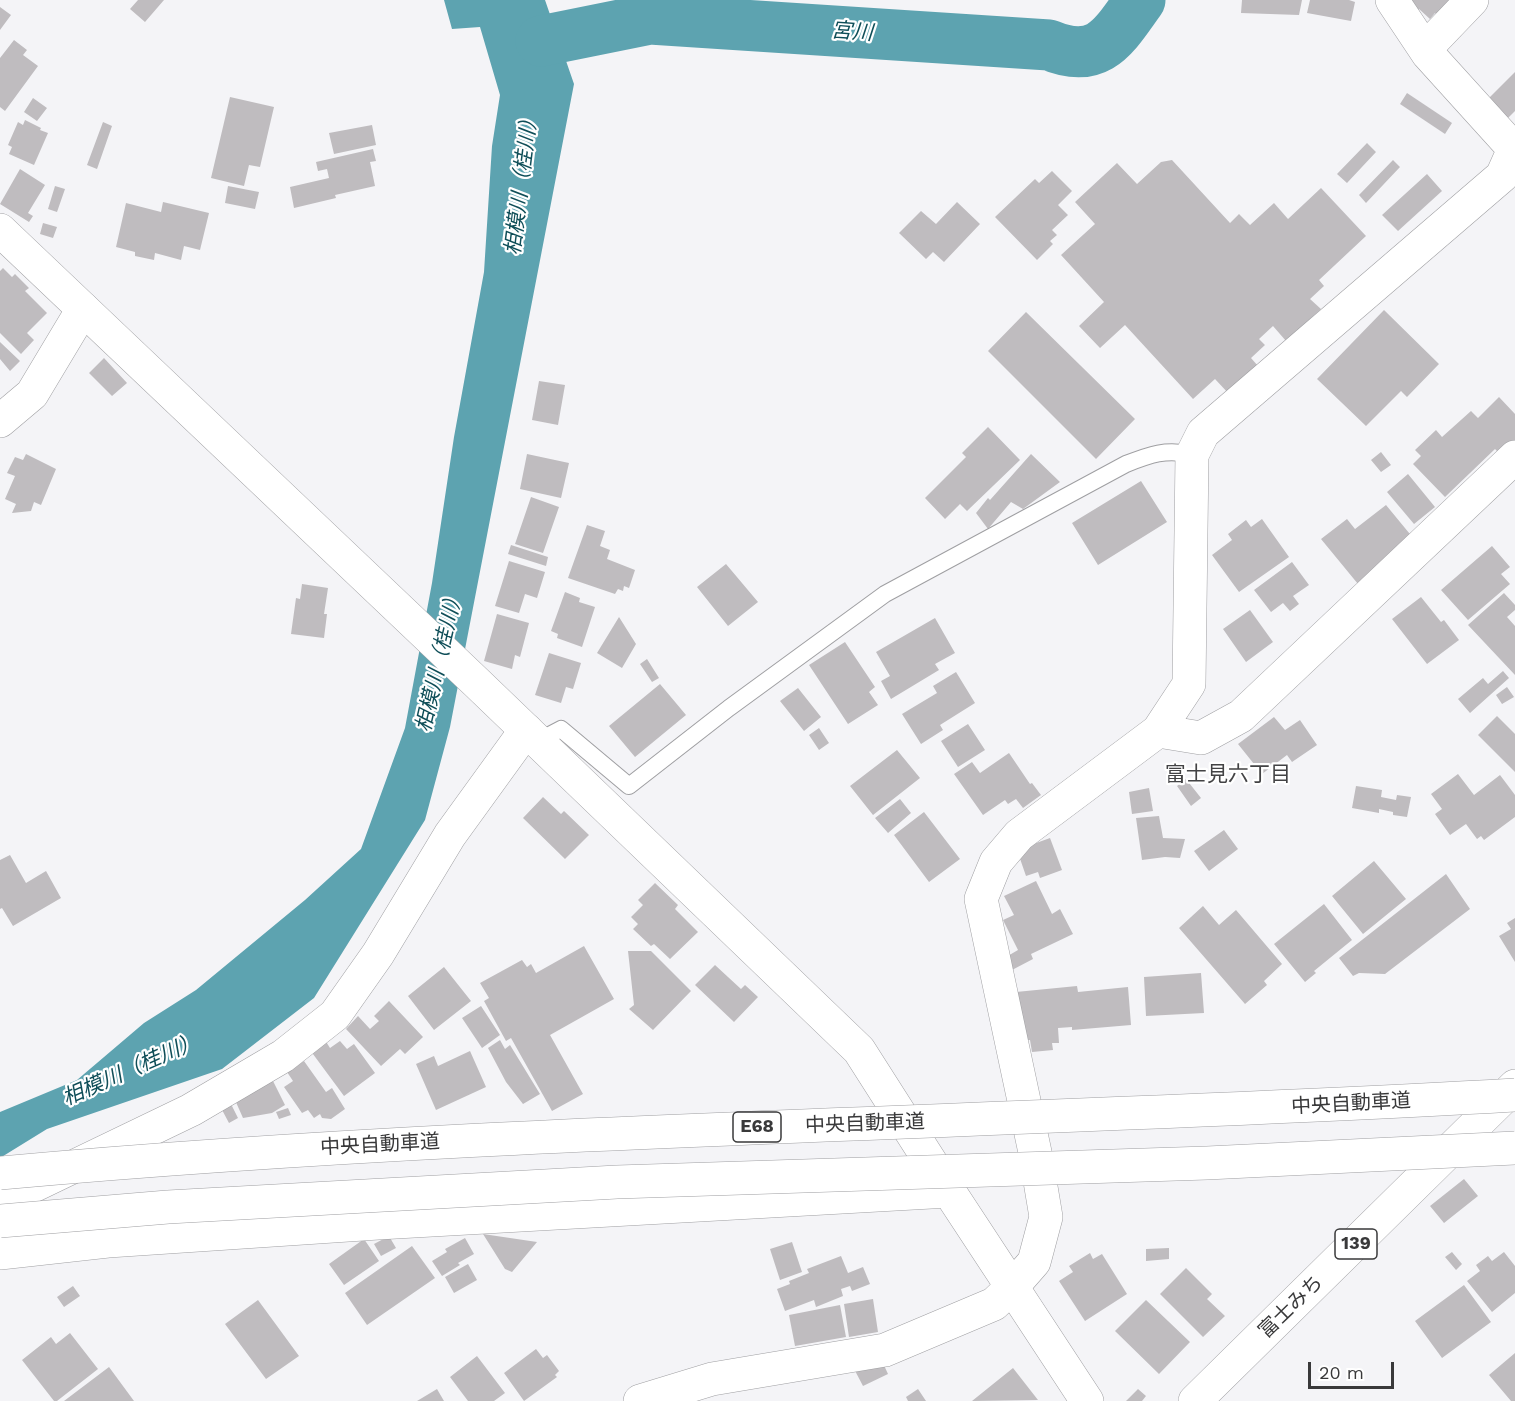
<!DOCTYPE html>
<html>
<head>
<meta charset="utf-8">
<style>
	body { margin:0 }
	#map { position:relative; width:1515px; height:1401px; overflow:hidden; background:#f4f4f7; font-family:"Work Sans",sans-serif }
	canvas { display:block }
	.scale { position:absolute; left:1308px; top:1362px; width:86px; height:27px; box-sizing:border-box; border:3px solid #39393a; border-top:0; padding-left:8px; font-size:18px; line-height:21px; white-space:nowrap; color:#39393a; -webkit-text-stroke:4px #fff; paint-order:stroke }
</style>
</head>
<body>
<div id="map">
<canvas width="1515" height="1401"></canvas>
<div class="scale">20 m</div>
</div>
<script>
const ctx = document.querySelector('canvas').getContext('2d');
ctx.lineJoin = 'round';
function fill(path, color) {
  ctx.fillStyle = color;
  ctx.fill(path, 'evenodd');
}
function stroke(path, color, width, dash) {
  ctx.strokeStyle = color;
  ctx.lineWidth = width;
  ctx.lineCap = dash ? 'butt' : 'round';
  ctx.setLineDash(dash || []);
  ctx.stroke(path);
}
function drawText(font, color, halo, rows, align = 'center') {
  ctx.font = font + ' "Work Sans","Noto Sans JP",sans-serif';
  ctx.lineWidth = 4.5;
  ctx.setLineDash([]);
  ctx.textBaseline = 'middle';
  ctx.strokeStyle = halo;
  ctx.fillStyle = color;
  for (const [text, x, y, turn = 0] of rows) {
    ctx.save();
    ctx.translate(x, y);
    ctx.rotate((+turn || 0) * Math.PI / 180);
    ctx.textAlign = isNaN(turn) ? turn : align;
    if (halo) ctx.strokeText(text, 0, 0);
    ctx.fillText(text, 0, 0);
    ctx.restore();
  }
}
const water = new Path2D(`
	M444,0H545L574,84L450,727L425,820L314,998L222,1069L47,1129L0,1158V1112L77,1080L144,1023L196,990L305,900L361,849L405,728L432,583L454,437L484,272L492,146L500,95L480,27L452,29Z`);
const river = new Path2D(`
	M541,41L650,19L1049,45C1099,66 1114,36 1140,0`);
const building = new Path2D(`
	M138,0H164L145,22L130,9Z
	M1242,0H1302L1299,15L1241,13Z
	M1310,0H1349L1355,2L1351,21L1307,13Z
	M1400,0H1454L1440,17L1435,13L1430,19L1419,9L1416,13Z
	M0,7L11,15L0,30Z
	M14,40L27,50L23,55L38,66L5,111L0,107V58Z
	M1515,72V111L1507,119L1488,99Z
	M1407,93L1452,123L1445,134L1400,104Z
	M230,97L274,107L260,167L249,165L244,186L211,178Z
	M33,98L47,108L37,121L24,112Z
	M25,120L41,128L40,130L48,133L34,165L9,154L12,147L8,145L18,122L23,125Z
	M103,122L112,126L97,169L87,165Z
	M372,125L376,145L334,154L329,133Z
	M1367,143L1376,152L1347,183L1337,174Z
	M373,149L376,161L370,162L375,186L335,195L336,198L294,208L290,187L329,178L327,169L318,171L316,162Z
	M1172,160L1230,223L1239,214L1250,225L1274,203L1288,219L1321,188L1366,236L1319,280L1324,286L1310,299L1321,309L1286,341L1273,326L1259,339L1265,345L1251,358L1258,366L1229,394L1215,379L1193,399L1125,325L1100,348L1079,326L1104,302L1061,255L1095,224L1075,202L1117,163L1137,184L1161,162Z
	M1393,160L1400,167L1366,203L1359,195Z
	M20,169L45,185L28,213L33,216L29,222L0,204Z
	M1052,171L1072,191L1058,205L1068,215L1052,230L1057,235L1050,241L1053,244L1037,260L995,217L1035,179L1039,183Z
	M1427,174L1442,191L1398,231L1382,215Z
	M55,186L65,189L57,212L48,209Z
	M228,186L259,192L255,209L225,203Z
	M163,202L209,213L200,250L184,246L181,260L155,253L154,260L135,256V252L116,247L126,203L161,212Z
	M957,202L980,224L944,262L933,252L926,259L899,233L921,211L936,224Z
	M43,223L57,227L53,238L40,234Z
	M3,268L12,277L15,274L29,288L25,291L47,313L27,333L34,340L21,354L0,333V271Z
	M1384,310L1439,364L1407,397L1401,391L1366,426L1317,379Z
	M1026,312L1135,419L1096,459L988,351Z
	M0,342L20,361L10,371L0,359Z
	M104,358L127,383L112,396L89,373Z
	M539,381L565,385L558,425L532,420Z
	M1499,397L1515,414V440L1500,454L1495,449L1445,497L1413,464L1421,456L1415,450L1436,430L1442,437L1471,411L1478,418Z
	M988,427L1020,460L967,511L960,504L945,519L925,498L966,457L962,453Z
	M1381,452L1391,465L1381,472L1371,460Z
	M26,454L56,469L41,505L34,502L31,511L12,513L16,504L5,499L15,476L7,473L15,457L23,460Z
	M527,454L569,463L561,498L520,489Z
	M1031,454L1060,482L1023,509L1011,502L988,529L976,513L988,498L990,500Z
	M1408,474L1435,507L1414,524L1387,492Z
	M1141,481L1167,522L1098,565L1072,523Z
	M531,497L559,507L543,553L515,544Z
	M1386,505L1414,539L1358,584L1321,539L1347,519L1355,529Z
	M1262,519L1289,557L1239,592L1212,555L1232,540L1228,534L1246,520L1251,527Z
	M587,525L605,531L600,546L610,550L607,559L635,570L629,588L624,586L623,591L618,589L615,594L568,578Z
	M511,545L548,557L546,566L508,554Z
	M1492,546L1510,567L1501,574L1510,584L1468,620L1441,590Z
	M509,561L545,572L537,598L525,594L519,613L495,606Z
	M1292,562L1309,585L1293,596L1299,604L1290,611L1283,603L1271,612L1254,590Z
	M726,564L758,602L728,626L697,587Z
	M302,584L328,588L324,614H327L324,638L291,634L296,598L300,599Z
	M565,592L580,598L579,602L595,607L582,647L557,638L558,634L551,631Z
	M1504,593L1515,605V610L1507,617L1515,626V675L1468,625Z
	M1421,597L1441,622L1444,620L1459,640L1427,664L1392,619Z
	M1250,610L1273,642L1246,662L1223,629Z
	M497,614L529,623L520,657L515,655L512,669L484,661Z
	M619,617L636,644L622,668L597,653Z
	M935,618L955,653L935,664L939,670L891,699L881,681L890,676L876,652Z
	M845,642L875,687L869,692L878,705L848,724L809,665Z
	M549,653L581,663L573,689L566,687L561,703L535,695Z
	M647,659L659,678L652,682L640,664Z
	M1503,671L1509,678L1470,713L1458,699L1483,678L1488,684Z
	M956,672L975,703L940,725L943,730L921,744L902,714L937,693L933,686Z
	M660,684L686,715L635,757L609,726Z
	M1507,687L1514,697L1502,704L1496,695Z
	M798,688L821,717L804,731L780,701Z
	M1497,716L1515,734V772L1478,735Z
	M1274,717L1285,730L1300,720L1317,745L1292,762L1287,755L1262,774L1238,744Z
	M968,724L985,750L958,767L941,741Z
	M819,728L829,743L819,750L809,735Z
	M897,750L920,778L873,815L850,786Z
	M1009,753L1030,784L1032,783L1041,795L1023,808L1016,799L1008,804L1005,800L983,815L954,774L972,762L980,773Z
	M1458,774L1474,795L1500,775L1515,795V817L1484,840L1481,836L1477,839L1466,824L1450,835L1435,814L1442,809L1431,794Z
	M1186,779L1201,798L1191,806L1177,786Z
	M1356,786L1382,790L1381,797L1396,800L1397,795L1411,797L1407,817L1393,815V812L1379,809V813L1352,808Z
	M1149,788L1153,811L1132,814L1129,792Z
	M543,797L561,814L564,811L589,835L565,859L523,818Z
	M900,799L911,813L888,833L875,818Z
	M924,812L960,859L929,882L894,835Z
	M1159,816L1163,838L1185,839L1180,858L1165,857L1142,860L1136,818Z
	M1224,830L1238,849L1209,871L1194,851Z
	M1050,838L1062,870L1040,878L1038,872L1026,876L1017,850Z
	M10,855L26,883L46,871L61,898L13,926L2,908L0,909V860Z
	M1374,861L1406,899L1363,934L1332,896Z
	M1446,874L1470,909L1385,974L1359,973L1353,976L1339,958Z
	M1036,881L1052,914L1060,909L1073,934L1031,954L1033,959L1012,970L1006,957L1018,950L1003,920L1014,915L1004,896Z
	M655,883L678,905L675,909L698,932L670,959L654,944L651,946L633,929L638,924L631,917L643,905L638,900Z
	M1324,904L1352,940L1314,971L1316,973L1305,982L1274,944Z
	M1203,906L1219,925L1236,910L1282,964L1264,981L1267,985L1245,1004L1179,928Z
	M1515,918V962L1499,936L1511,929L1507,923Z
	M584,946L614,999L550,1035L583,1094L552,1111L511,1038L506,1041L484,1001L489,998L480,983L522,960L527,967L531,964L536,973Z
	M628,951H651L691,991L653,1030L629,1009L634,1005Z
	M715,965L741,989L745,985L758,997L734,1022L695,985Z
	M444,967L471,1001L434,1030L408,996Z
	M1201,973L1204,1013L1146,1016L1144,977Z
	M1077,986L1078,992L1128,987L1131,1025L1072,1030V1027L1058,1028L1059,1043H1052L1053,1050L1032,1052L1030,1040H1026L1016,992Z
	M389,1001L423,1037L405,1054L400,1049L381,1066L346,1029L358,1016L370,1029L379,1021L374,1016Z
	M481,1006L500,1035L482,1048L462,1018Z
	M325,1040L330,1048L340,1041L347,1049L354,1044L375,1073L344,1096L310,1050Z
	M500,1040L505,1049L510,1045L540,1094L523,1104L506,1082L488,1048Z
	M470,1051L486,1087L436,1110L416,1064L434,1056L438,1066Z
	M304,1061L326,1092L332,1088L345,1109L331,1119L322,1118L320,1114L314,1118L308,1110L302,1113L284,1087L293,1081L287,1072Z
	M273,1081L285,1105L272,1113L243,1118L235,1100Z
	M231,1104L238,1118L229,1123L221,1108Z
	M288,1108L291,1115L279,1119L276,1112Z
	M1464,1179L1478,1196L1444,1223L1430,1206Z
	M483,1234L537,1242L512,1272L505,1269Z
	M389,1236L396,1248L381,1256L374,1244Z
	M465,1238L474,1254L458,1263L460,1265L442,1276L432,1261L447,1252L445,1249Z
	M364,1239L379,1261L344,1285L329,1264Z
	M792,1242L802,1272L780,1280L770,1249Z
	M412,1246L435,1278L367,1325L345,1293Z
	M1169,1248V1259L1146,1261V1249Z
	M1452,1252L1462,1264L1456,1270L1445,1257Z
	M1504,1252L1515,1266V1293L1492,1312L1467,1281L1480,1271L1476,1265L1488,1256L1492,1261Z
	M1090,1253L1093,1259L1102,1254L1127,1294L1085,1321L1059,1281L1073,1272L1069,1266Z
	M841,1256L848,1273L863,1267L870,1284L852,1291L850,1286L841,1289L843,1296L816,1307L814,1300L785,1311L777,1289L790,1284L789,1281L809,1273L807,1269Z
	M468,1264L477,1280L454,1293L445,1277Z
	M1186,1268L1212,1294L1207,1299L1225,1316L1203,1337L1160,1294Z
	M1464,1285L1491,1322L1442,1358L1415,1321Z
	M73,1286L80,1296L64,1307L57,1297Z
	M873,1299L878,1332L849,1337L844,1304Z
	M258,1300L299,1356L266,1379L225,1324Z
	M1146,1300L1190,1342L1159,1374L1115,1331Z
	M840,1305L846,1337L795,1346L789,1315Z
	M70,1333L98,1369L57,1401H54L22,1360L51,1337L56,1344Z
	M536,1349L543,1358L547,1355L559,1371L555,1375L557,1377L524,1401L504,1373Z
	M1515,1353V1401H1511L1489,1375Z
	M477,1356L505,1393L494,1401H468L450,1377Z
	M882,1361L888,1374L863,1386L852,1365Z
	M109,1367L134,1401H64Z
	M1013,1368L1038,1400L972,1401Z
	M437,1389L444,1401H417Z
	M918,1389L926,1401H908L906,1397Z
	M1138,1389L1146,1396L1142,1401H1126Z`);
const service = new Path2D(`
	M538,741L561,729L629,786L729,708L885,594L1126,464C1149,455 1167,448 1192,455`);
const minor = new Path2D(`
	M1392,0L1428,54L1514,149L1515,148
	M1425,49L1472,0
	M0,421L32,394L83,309
	M1158,731L1201,738L1241,716L1515,457
	M0,1202L191,1110L283,1056L335,1015L378,954L450,835L526,730
	M0,1253L108,1241L378,1223L949,1191
	M640,1401L712,1379L885,1350L994,1304L1013,1286L1034,1262L1046,1217L1036,1157L981,899L996,862L1019,835L1158,731L1189,684L1192,455L1203,433L1502,176L1514,149L1515,152`);
const tertiary = new Path2D(`
	M0,230L476,682L859,1050L949,1191L1087,1401`);
const trunk = new Path2D(`
	M1195,1401L1515,1086`);
const motorwayBridge = new Path2D(`
	M0,1173C504,1127 1010,1124 1515,1095
	M0,1221L168,1207L617,1182L1207,1163L1515,1148`);
const shields = [
	[757,1127,48],
	[1356,1244,42]
];
const shieldNames = [
	["E68",757,1127],
	["139",1356,1244]
];
const streetNames = [
	["中央自動車道",1351,1104,-3],
	["中央自動車道",865,1124,-2],
	["中央自動車道",380,1145,-3],
	["富士みち",1291,1307,-44]
];
const waterNames = [
	["宮川",852,32,4],
	["相模川（桂川）",522,182,-83],
	["相模川（桂川）",440,660,-77],
	["相模川（桂川）",131,1070,-24]
];
const neighbourhoodNames = [
	["富士見六丁目",1228,775]
];
fill(water, '#5da3b0');
stroke(river, '#5da3b0', 51);
fill(building, '#bfbcbf');
stroke(service, '#9f9fa2', 18);
stroke(minor, '#9f9fa2', 34);
stroke(tertiary, '#9f9fa2', 34);
stroke(trunk, '#9f9fa2', 34);
stroke(service, '#fff', 16);
stroke(minor, '#fff', 33);
stroke(tertiary, '#fff', 33);
stroke(trunk, '#fff', 33);
stroke(motorwayBridge, '#9f9fa2', 34, []);
stroke(motorwayBridge, '#fff', 33);
for (const [x, y, w] of shields) {
  const box = new Path2D();
  box.roundRect(x - w / 2, y - 15, w, 30, 4.5);
  ctx.fillStyle = '#fff';
  ctx.fill(box);
  stroke(box, '#39393a', 1.5);
}
drawText('bold 18px', '#39393a', null, shieldNames);
drawText('20px', '#39393a', '#fff', streetNames);
drawText('italic 21px', '#0f4e58', '#fff', waterNames);
drawText('21px', '#434345', '#fff', neighbourhoodNames);
</script>
</body>
</html>
